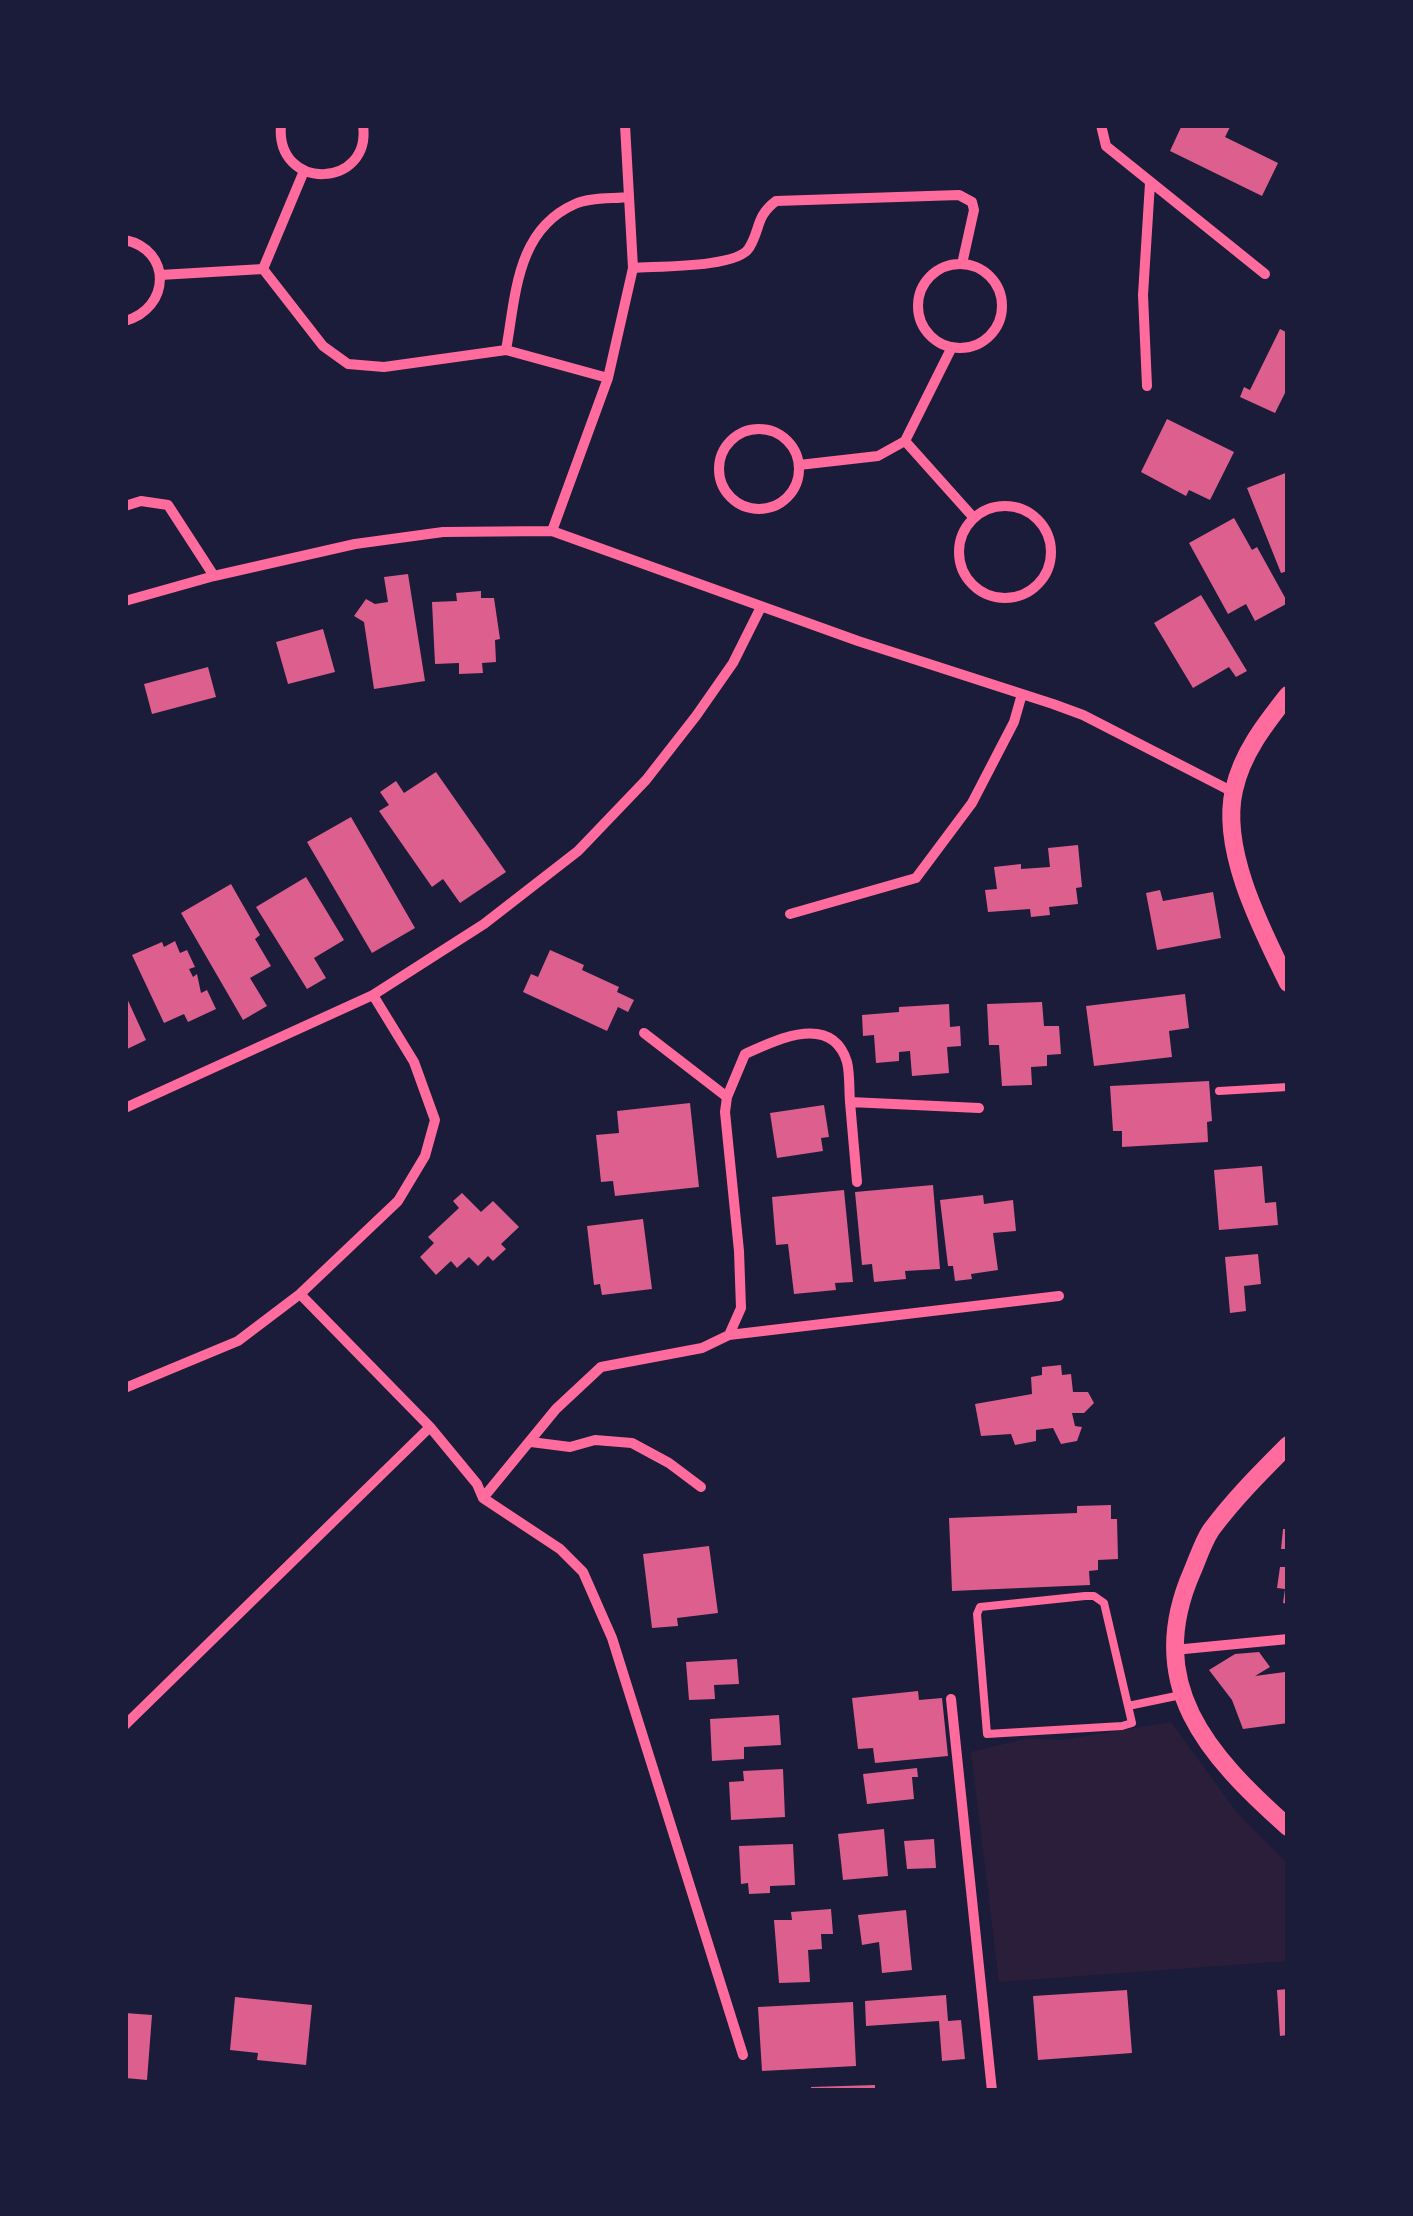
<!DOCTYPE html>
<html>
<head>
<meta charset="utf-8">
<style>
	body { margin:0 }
	#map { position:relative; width:1413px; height:2216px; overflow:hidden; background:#1b1b3a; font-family:"Alegreya Sans",sans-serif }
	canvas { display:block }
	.frame { position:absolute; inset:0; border:128px solid #1b1b3a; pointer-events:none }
</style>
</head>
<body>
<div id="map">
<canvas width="1413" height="2216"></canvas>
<div class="frame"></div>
</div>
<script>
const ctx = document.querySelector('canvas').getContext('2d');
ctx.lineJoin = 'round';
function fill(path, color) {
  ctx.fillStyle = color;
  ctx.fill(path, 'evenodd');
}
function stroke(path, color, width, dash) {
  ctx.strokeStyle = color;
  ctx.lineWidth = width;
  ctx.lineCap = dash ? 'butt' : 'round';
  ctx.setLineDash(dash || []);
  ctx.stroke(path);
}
const green = new Path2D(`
	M1171,1722L1238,1814L1288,1864V1961L999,1982L971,1752L1028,1738L1061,1740Z`);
const building = new Path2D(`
	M1182,125H1231L1225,137L1278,163L1262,196L1170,151Z
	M1280,329L1288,333V387L1275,413L1240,397L1244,387L1250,390Z
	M1167,419L1234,452L1210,500L1189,490L1186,496L1141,472Z
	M1288,472V571L1281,573L1247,488Z
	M1234,518L1252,550L1257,547L1288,603L1255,621L1246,604L1228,614L1189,543Z
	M408,574L425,681L374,689L364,622L354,616L366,599L375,604L388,602L384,577Z
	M481,591V598H494L500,639L495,640L496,662L482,663L483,673L459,674V663L435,664L432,602L457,601L456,593Z
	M1201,595L1247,671L1236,677L1229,667L1193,688L1154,623Z
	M323,629L335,672L288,684L276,642Z
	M208,667L216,697L152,714L144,684Z
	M436,772L506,872L460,903L443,879L432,887L379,811L389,805L380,792L396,781L404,793Z
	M351,817L415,928L372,953L307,842Z
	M1078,845L1082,887L1076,888L1078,904L1049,907L1050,915L1031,917L1030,909L988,912L985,890L997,889L994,867L1021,864V869L1050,867L1048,848Z
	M306,877L344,940L314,958L326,978L307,989L256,907Z
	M231,884L260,935L255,939L271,966L250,978L267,1006L243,1020L181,913Z
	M1160,890L1163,901L1213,892L1221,938L1157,950L1146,893Z
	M175,941L180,953L187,950L195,967L189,969L193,977L197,974L201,993L207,990L216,1009L188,1022L184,1014L164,1023L132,955L162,942L164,947Z
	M550,950L584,965L582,970L619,987L617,992L634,1000L628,1012L618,1007L607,1031L523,992L531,974L538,977Z
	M125,994L146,1040L125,1050Z
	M1185,994L1189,1028L1169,1031L1172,1057L1094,1066L1086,1006Z
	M1042,1002L1044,1026H1059L1061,1054L1047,1055V1066L1031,1067L1032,1085L1002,1086L999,1045H989L987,1004Z
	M949,1004L950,1027L960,1026L961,1046L947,1047L949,1073L912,1076L910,1051L899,1052V1061L876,1063L874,1035L863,1036L862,1015L899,1012V1007Z
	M1209,1081L1212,1121L1207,1122L1208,1142L1122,1147V1131H1113L1110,1086Z
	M690,1103L699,1187L615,1196L613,1181L601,1182L596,1135L619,1133L617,1111Z
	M824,1105L829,1137L821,1138L823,1151L777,1158L770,1113Z
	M1262,1166L1265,1203L1276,1202L1278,1225L1219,1230L1214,1170Z
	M933,1185L940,1269L905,1271L906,1279L874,1282L872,1264L862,1265L855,1192Z
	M844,1190L853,1282L835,1283L836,1290L794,1294L788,1244L776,1245L772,1197Z
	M462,1193L481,1212L493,1201L519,1227L501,1244L506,1249L493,1261L488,1256L478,1266L469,1257L457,1268L451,1261L436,1275L420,1257L434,1243L428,1237L459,1208L453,1201Z
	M983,1195L984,1204L1013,1200L1016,1231L993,1233L998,1270L971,1274L972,1279L955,1281L953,1266H948L940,1200Z
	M643,1219L652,1289L602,1295L600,1284L594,1285L587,1226Z
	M1258,1254L1261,1284L1244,1286L1246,1311L1230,1313L1225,1257Z
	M1061,1365L1062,1375L1071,1374L1073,1392H1088L1094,1403L1084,1413H1072L1075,1426L1082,1427L1077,1441L1061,1444L1053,1428L1036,1430V1441L1015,1445L1011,1434L981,1436L975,1404L1032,1394L1031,1377L1042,1375V1367Z
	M1111,1505V1519H1117L1118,1559L1098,1560V1570L1089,1571L1090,1585L952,1591L949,1518L1077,1513V1506Z
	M1283,1529H1288V1549H1281Z
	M709,1546L718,1613L677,1618L678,1626L652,1628L643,1554Z
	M1285,1559H1288V1604L1283,1603L1285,1589L1277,1588L1280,1567H1285Z
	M1259,1652L1270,1667L1255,1676L1285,1672L1288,1723L1243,1729L1232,1700L1209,1670L1235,1654Z
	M737,1659L739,1684L714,1685L715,1699L689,1700L686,1662Z
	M918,1691L919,1700L942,1698L948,1756L875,1763L873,1748L858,1749L852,1698Z
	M779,1715L781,1745L744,1747V1759L712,1761L710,1719Z
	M917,1768L918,1777H912L914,1799L867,1804L863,1774Z
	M783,1769L785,1817L731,1820L729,1782L744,1781L743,1771Z
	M884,1829L888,1876L843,1880L838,1834Z
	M934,1839L936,1868L907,1869L904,1841Z
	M793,1844L795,1885L770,1886V1893L749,1894L748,1883L741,1884L739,1846Z
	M831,1909L833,1934H821L822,1949L808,1950L810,1982L779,1983L774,1920H792L791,1912Z
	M906,1910L912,1970L882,1973L879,1942L862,1945L858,1915Z
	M1288,1989V2035L1280,2036L1277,1990Z
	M1127,1990L1132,2053L1038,2060L1033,1996Z
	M946,1995L948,2021L961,2020L965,2059L942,2061L939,2021L866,2026L865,2001Z
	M235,1997L312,2005L306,2065L257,2060L258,2053L230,2050Z
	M853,2002L856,2066L762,2071L758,2007Z
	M125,2013L152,2015L147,2080L125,2078Z
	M875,2085V2091H811V2087Z`);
const service = new Path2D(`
	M1219,1091L1288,1087
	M1085,1596H1094L1104,1603L1132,1723L1122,1726L987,1734L977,1614L980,1607Z
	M1128,1706L1181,1695`);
const minor = new Path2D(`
	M281,125C275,192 372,189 363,125
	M1101,125L1106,146L1265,274
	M125,240C172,250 171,308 125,321
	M918 306a42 42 0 1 1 84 0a42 42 0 1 1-84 0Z
	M633,268C657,266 737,268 749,248C761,229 755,217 776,201L959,195L972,202L974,210L962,264
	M263,269L323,346L348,364L384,367L506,350L608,378
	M263,269L304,171
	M160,275L263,269
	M506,350C516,295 516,230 575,204C590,197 613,199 629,197
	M1147,386L1143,295L1150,183
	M719 469a40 40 0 1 1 80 0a40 40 0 1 1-80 0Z
	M905,441L973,517
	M799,465L878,456L905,441L952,347
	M959 552a46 46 0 1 1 92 0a46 46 0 1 1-92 0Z
	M125,506L141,501L168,505L214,576
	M552,531L608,378L633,268L625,125
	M125,601L214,576L355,544L443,532L552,531L858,641L1053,704L1083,715L1233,792
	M790,914L916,878L972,803L1014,722L1022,694
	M644,1033L727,1097
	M850,1102L857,1182
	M125,1108L373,995L484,924L578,851L646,780L696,716L733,663L761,607
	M300,1294L430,1427L477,1484L483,1498L560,1549L583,1572L612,1638L743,2055
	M729,1335L1059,1296
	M125,1388L238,1341L300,1294L398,1201L425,1156L435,1120L414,1062L373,995
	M531,1442L570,1447L595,1440L632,1443L669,1463L701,1487
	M483,1498L556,1409L601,1367L702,1348L729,1335L741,1308L739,1251L725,1112L727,1097L745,1054C778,1039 832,1013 847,1062C850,1074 849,1090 850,1102L979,1108
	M1174,1650L1288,1639
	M951,1699L992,2091
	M125,1725L430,1427`);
const tertiary = new Path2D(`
	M1288,695C1266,723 1242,753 1234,790C1220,850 1262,930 1288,983
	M1288,1445C1261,1472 1234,1499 1211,1530C1203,1542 1198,1558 1192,1572C1143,1684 1207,1755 1288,1827`);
fill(green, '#2a1e3b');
fill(building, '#dd5f8e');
stroke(service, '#ff6b9d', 8);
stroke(minor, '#ff6b9d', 10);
stroke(tertiary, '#ff6b9d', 18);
</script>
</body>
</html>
